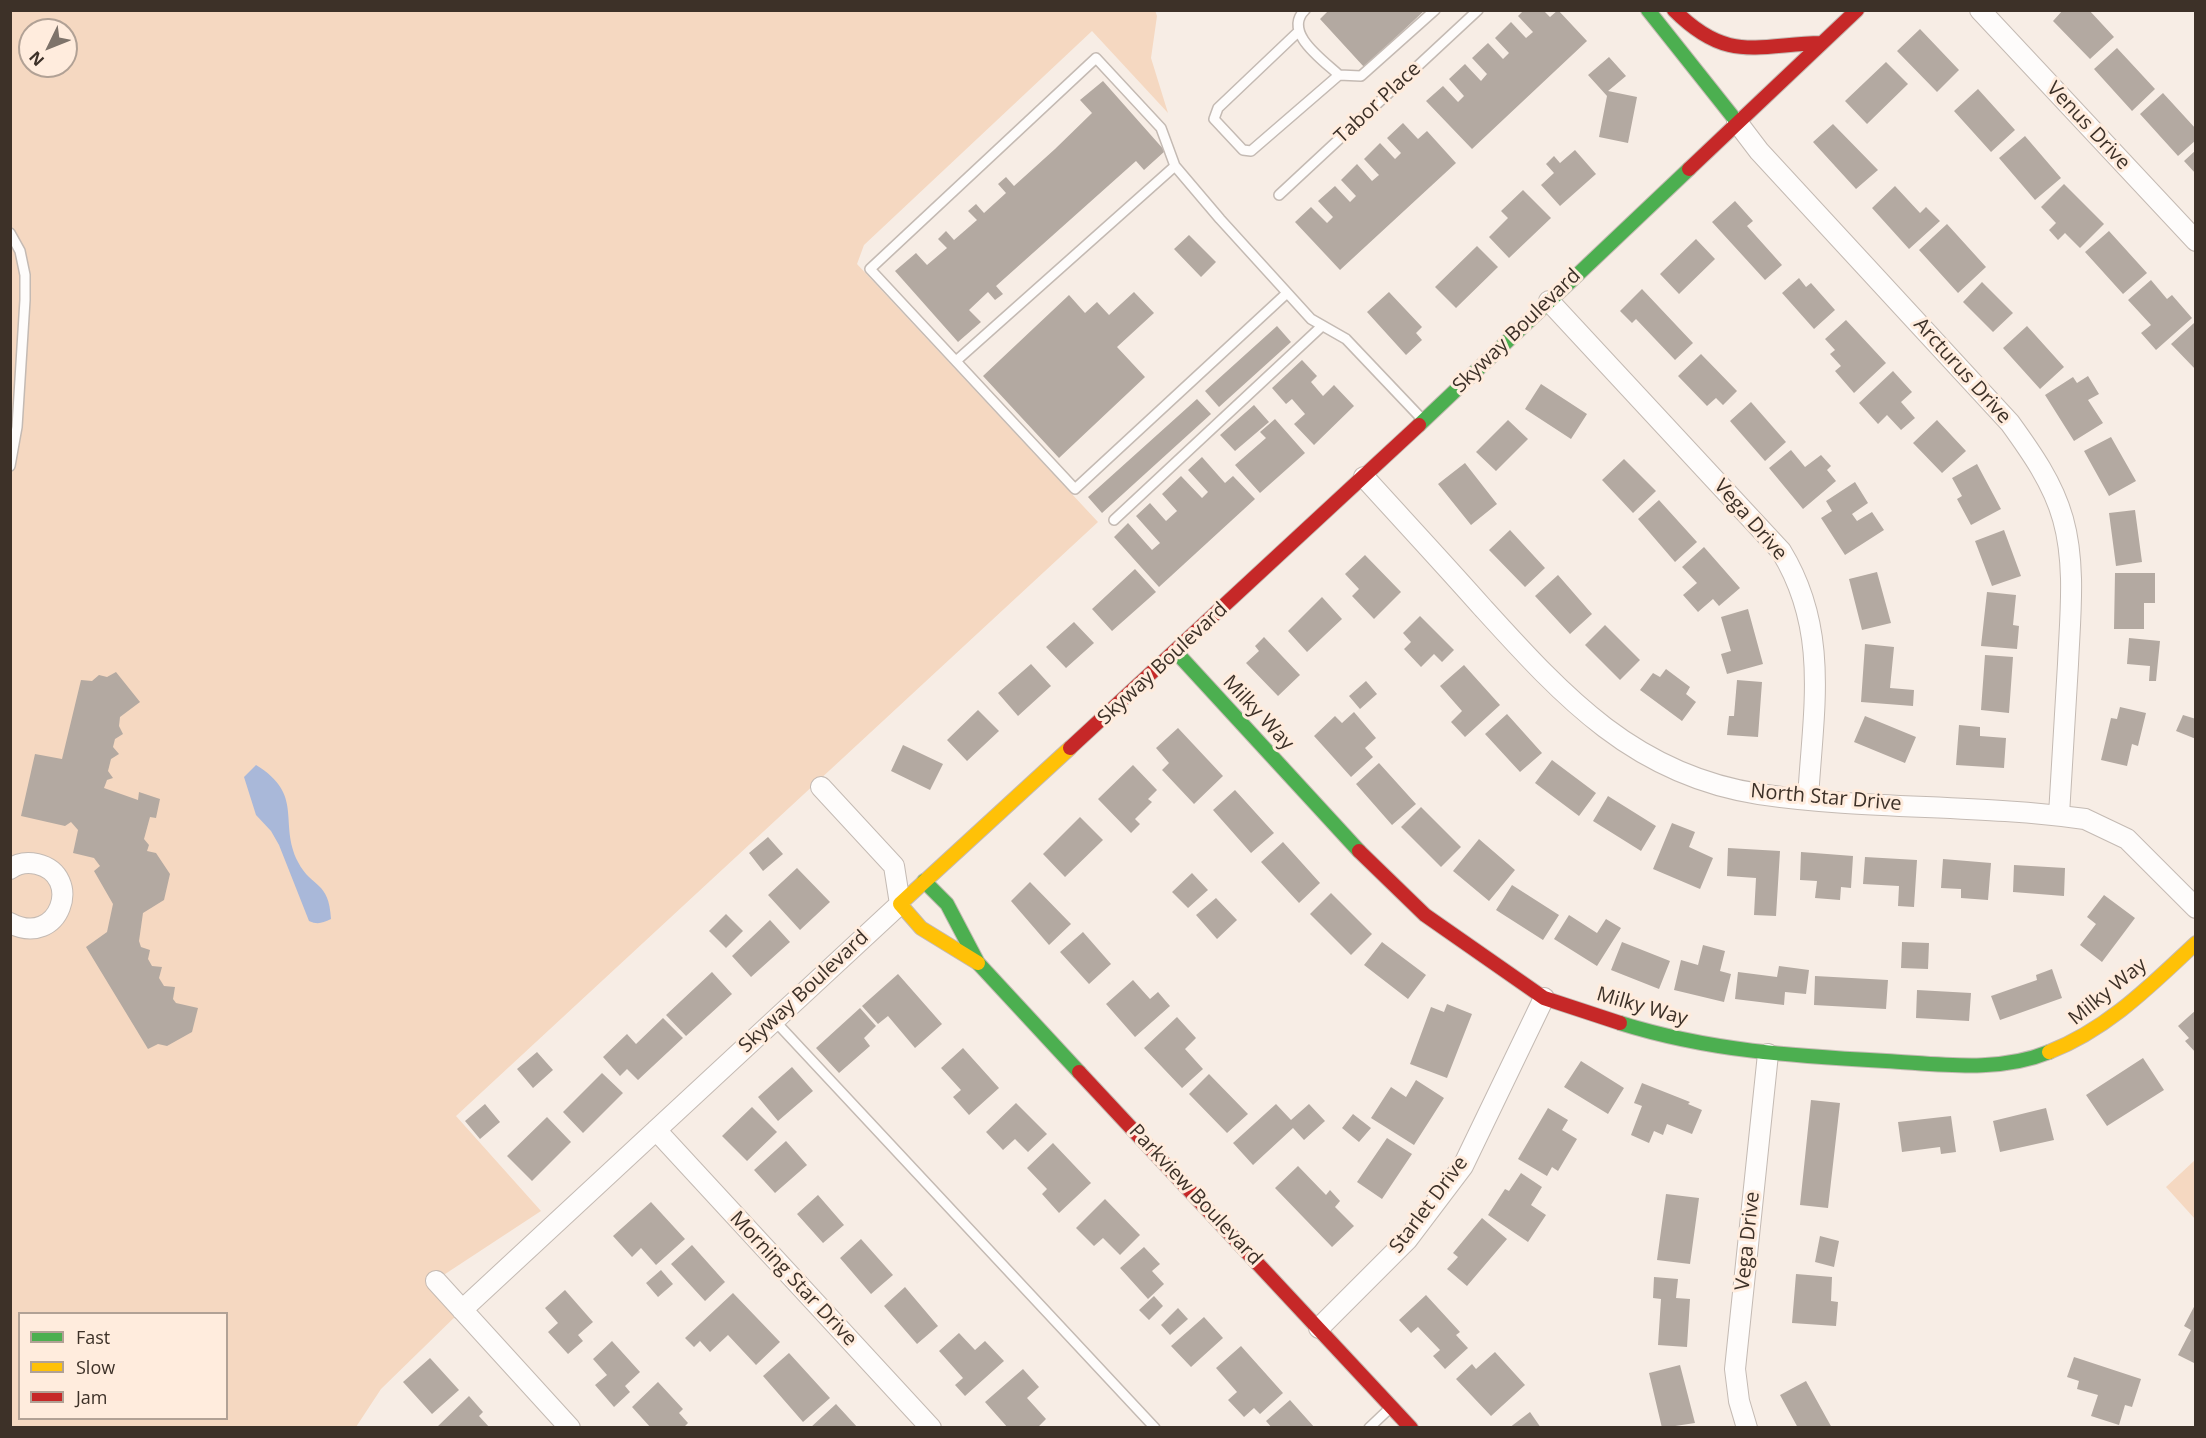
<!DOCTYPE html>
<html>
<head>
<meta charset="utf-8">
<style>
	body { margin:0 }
	#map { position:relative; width:2206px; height:1438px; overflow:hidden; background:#f7ede5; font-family:"Open Sans",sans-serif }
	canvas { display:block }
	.frame { position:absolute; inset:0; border:12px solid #3d3128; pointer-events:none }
	.legend { position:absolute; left:18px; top:1312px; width:210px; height:108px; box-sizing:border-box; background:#ffecdd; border:2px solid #b1a195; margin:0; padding:8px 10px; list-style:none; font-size:18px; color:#3d3128 }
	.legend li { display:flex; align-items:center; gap:12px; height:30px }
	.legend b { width:30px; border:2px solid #b1a195 }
	.north { position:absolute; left:18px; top:18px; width:60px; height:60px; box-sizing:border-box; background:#ffecdd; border:2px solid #b1a195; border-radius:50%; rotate:227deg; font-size:16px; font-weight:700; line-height:24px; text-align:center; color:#3d3128 }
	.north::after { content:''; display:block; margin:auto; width:21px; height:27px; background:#7e736a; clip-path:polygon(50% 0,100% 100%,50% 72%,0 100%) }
</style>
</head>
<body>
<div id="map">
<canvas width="2206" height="1438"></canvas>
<div class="frame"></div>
<ul class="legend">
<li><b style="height:8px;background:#4caf50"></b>Fast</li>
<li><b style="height:8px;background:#ffc107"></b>Slow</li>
<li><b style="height:8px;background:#c62828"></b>Jam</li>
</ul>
<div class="north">N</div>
</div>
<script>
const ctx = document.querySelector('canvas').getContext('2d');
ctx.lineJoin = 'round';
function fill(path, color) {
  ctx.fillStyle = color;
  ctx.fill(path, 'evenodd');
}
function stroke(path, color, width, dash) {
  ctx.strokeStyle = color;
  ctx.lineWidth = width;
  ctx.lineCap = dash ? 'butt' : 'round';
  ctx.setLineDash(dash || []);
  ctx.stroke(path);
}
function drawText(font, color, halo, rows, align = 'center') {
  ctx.font = font + ' "Open Sans",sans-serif';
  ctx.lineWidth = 6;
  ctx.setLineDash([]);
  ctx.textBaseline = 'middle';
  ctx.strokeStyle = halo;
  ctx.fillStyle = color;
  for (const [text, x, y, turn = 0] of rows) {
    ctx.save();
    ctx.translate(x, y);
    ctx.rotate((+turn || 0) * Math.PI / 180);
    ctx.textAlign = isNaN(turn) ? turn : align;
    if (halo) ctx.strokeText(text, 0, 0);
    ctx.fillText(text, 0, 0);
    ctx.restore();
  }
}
const green = new Path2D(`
	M1155,10L1157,16L1151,58L1168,113L1092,31L864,245L857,264L1098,522L456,1116L541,1211L436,1280L462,1310L381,1389L356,1427H11L10,11ZM30,30H66V66H30ZM20,1314H226V1418H20Z
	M2195,1160V1219L2166,1187Z`);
const water = new Path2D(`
	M256,765C305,795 278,822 298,862C312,889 329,880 331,919C322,923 318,925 309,921L279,845L271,831L256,815L244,777Z`);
const building = new Path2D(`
	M1329,10H1425L1364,67L1320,19Z
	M1524,10H1543L1550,17L1558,10L1587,41L1472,149L1426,101L1443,86L1458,102L1464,96L1449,79L1465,64L1481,81L1487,74L1472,58L1488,43L1503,59L1509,53L1495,38L1511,22L1526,38L1533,32L1518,16Z
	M2063,10H2089L2114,37L2090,59L2053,21Z
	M1920,29L1959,70L1937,92L1897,51Z
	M2117,48L2155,89L2132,111L2094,69Z
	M1609,57L1626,76L1608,91L1637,97L1628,143L1599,137L1607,96L1588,75Z
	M1886,62L1908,84L1867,124L1845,101Z
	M1103,81L1165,151L1144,170L1136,161L996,286L1003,294L995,300L988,292L969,310L981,322L958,342L895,271L916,253L927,265L947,248L938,239L946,231L954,240L977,220L968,211L976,204L984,213L1006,193L998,184L1006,177L1014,186L1055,149L1092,113L1080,100Z
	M1978,89L2015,130L1991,152L1954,111Z
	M2163,93L2196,129V140L2178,156L2140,114Z
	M1403,123L1418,139L1427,131L1456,163L1340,270L1295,222L1311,207L1327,223L1333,217L1318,201L1335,186L1350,202L1356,196L1341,180L1357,164L1372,181L1379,175L1364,159L1380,143L1395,159L1401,153L1387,138Z
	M1833,124L1878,170L1856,189L1813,142Z
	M2025,136L2061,178L2035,200L1999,158Z
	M1575,150L1596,174L1560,206L1541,185L1554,173L1546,164L1554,156L1560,163Z
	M2196,150V174L2184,161Z
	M2064,184L2104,224L2080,248L2065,233L2058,240L2049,230L2056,223L2041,207Z
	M1895,186L1920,213L1926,207L1940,221L1909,249L1872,208Z
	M1523,190L1551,218L1509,258L1489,237L1508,218L1501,211Z
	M1735,201L1753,221L1747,226L1782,265L1765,280L1712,222Z
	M1947,224L1986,267L1958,293L1919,250Z
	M2109,231L2147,273L2123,294L2085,252Z
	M1189,235L1216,262L1201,277L1174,249Z
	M1696,239L1715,259L1679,294L1660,274Z
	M1477,246L1498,267L1456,308L1435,287Z
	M1799,278L1806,287L1811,283L1835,310L1814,329L1782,293Z
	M2151,280L2167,299L2172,295L2192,318L2156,350L2141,333L2151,325L2128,300Z
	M1982,282L2013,313L1993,332L1963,302Z
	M1642,289L1693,343L1675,360L1636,319L1632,323L1620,311Z
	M1134,292L1154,313L1117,347L1145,377L1059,458L983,376L1069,295L1085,313L1097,302L1109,315Z
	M1389,292L1422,327L1416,333L1422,340L1406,355L1367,312Z
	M1846,320L1886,363L1854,393L1835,371L1841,366L1830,354L1835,350L1825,339Z
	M2194,323L2196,324V370L2171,344Z
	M1277,326L1291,342L1219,407L1205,391Z
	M2027,326L2064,367L2040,389L2003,348Z
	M1701,354L1737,391L1723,405L1716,398L1707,406L1678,376Z
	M1302,360L1317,376L1311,382L1323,396L1334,385L1354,406L1314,445L1294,424L1305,414L1292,399L1286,404L1272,388Z
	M1893,371L1912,392L1901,402L1915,418L1901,430L1887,415L1878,424L1859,403Z
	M2088,376L2099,394L2088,400L2103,423L2074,441L2045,395L2073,377L2077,383Z
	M1541,384L1587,414L1571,439L1525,409Z
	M1197,399L1211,414L1102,513L1088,497Z
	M1751,402L1786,442L1765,461L1730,421Z
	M1254,405L1269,422L1235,451L1220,435Z
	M1275,419L1305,453L1260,493L1235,465L1266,438L1260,432Z
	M1508,420L1528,439L1496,471L1476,452Z
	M1937,420L1966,451L1942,473L1913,443Z
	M2111,437L2136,481L2109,496L2084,451Z
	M1791,450L1805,467L1821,455L1831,466L1827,470L1836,481L1803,509L1769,468Z
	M1202,457L1225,483L1233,476L1255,499L1159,587L1114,537L1128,523L1152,550L1160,543L1136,516L1150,503L1166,521L1177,511L1162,494L1181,476L1202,498L1208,492L1188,470Z
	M1624,459L1656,491L1633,513L1602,480Z
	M1465,463L1497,504L1471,525L1438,484Z
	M1977,464L2001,509L1971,525L1957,499L1962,496L1952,478Z
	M1855,482L1868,503L1852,514L1857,521L1872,512L1884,530L1845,555L1821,518L1832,511L1826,501Z
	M1659,500L1697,542L1675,562L1638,519Z
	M2135,510L2142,562L2116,566L2109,513Z
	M1510,530L1545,568L1525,587L1489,550Z
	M2004,530L2021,576L1992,586L1975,541Z
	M1704,547L1740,588L1719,606L1713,599L1698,612L1683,595L1697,583L1682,567Z
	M1365,555L1401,592L1374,619L1352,596L1359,589L1345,574Z
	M1135,569L1156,592L1112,631L1092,609Z
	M1877,572L1891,623L1862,630L1849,579Z
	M2115,573H2155V603H2144V629H2114Z
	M1558,575L1592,614L1570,634L1535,596Z
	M1987,592L2016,595L2013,625L2019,626L2017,649L1981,646Z
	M1322,597L1342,619L1307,652L1288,631Z
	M1748,609L1763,664L1727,674L1721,654L1731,651L1721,617Z
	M1420,616L1454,650L1442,662L1434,654L1421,667L1404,649L1411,642L1403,633Z
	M1074,622L1094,643L1066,668L1046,647Z
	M1605,625L1640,660L1620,680L1585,645Z
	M1264,637L1300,675L1278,696L1246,663L1259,651L1255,646Z
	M2129,638L2160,641L2156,681H2149L2150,666L2127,664Z
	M1865,644L1894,647L1890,688L1914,690L1913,706L1861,702Z
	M1985,655L2013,657L2009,713L1981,710Z
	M1031,664L1051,686L1018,716L998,693Z
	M1464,665L1500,705L1465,737L1451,722L1462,711L1440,686Z
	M1666,669L1690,687L1686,694L1696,702L1682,721L1640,690L1653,673L1660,677Z
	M116,672L140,702L120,717L119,726L123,734L115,739L113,747L119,754L111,759L108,771L113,778L107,780L104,788L138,800L139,792L160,799L156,818L150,817L144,839L149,845L147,851L156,853L170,874L164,900L143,913L139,941L141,947L150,950L148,959L152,966L162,967L159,978L164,986L175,987L173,999L176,1003L198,1008L192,1032L167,1046L158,1044L148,1049L86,947L107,932L113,904L94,871L100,866L94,858L73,853L78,830L71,822L65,826L21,816L35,754L62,759L81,680L92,681L99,675L107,677Z
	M1737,680L1762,682L1758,737L1727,735L1729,716H1734Z
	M1366,681L1377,694L1360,709L1349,696Z
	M2120,707L2146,713L2138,746L2132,744L2127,766L2101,760L2111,718L2117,719Z
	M978,710L999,731L967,761L947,740Z
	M1354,712L1376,738L1365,748L1373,757L1351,777L1314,736L1335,716L1342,723Z
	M1507,714L1542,753L1520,772L1485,734Z
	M2183,715L2196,719V739L2176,731Z
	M1865,716L1916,737L1905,763L1854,742Z
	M1959,725L1980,727V736L2006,738L2004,768L1956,765Z
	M1178,728L1223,776L1194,804L1162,770L1169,763L1156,748Z
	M903,745L943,764L930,790L891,771Z
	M1552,760L1596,793L1579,816L1535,783Z
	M1379,763L1416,804L1392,825L1356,784Z
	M1133,765L1157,790L1148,799L1152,802L1135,819L1140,824L1131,833L1098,799Z
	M1235,790L1274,833L1251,853L1213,810Z
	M1608,796L1656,826L1641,851L1593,821Z
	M1421,807L1461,847L1441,867L1401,827Z
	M1080,817L1103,840L1065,877L1043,854Z
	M1672,823L1695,832L1689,847L1713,858L1700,889L1653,869Z
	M768,837L783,854L763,871L749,853Z
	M1479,839L1515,870L1489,901L1453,871Z
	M1283,842L1320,883L1299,903L1261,862Z
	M1728,848L1780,851L1776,916L1754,915L1756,878L1727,876Z
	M1801,852L1853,856L1851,888L1841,887L1840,900L1815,898L1817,881L1800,880Z
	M1865,857L1917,860L1914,907L1898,906L1899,886L1863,884Z
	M1943,859L1991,863L1988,900L1961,898V889L1941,888Z
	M2014,865L2065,868L2064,896L2013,892Z
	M797,868L830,902L800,930L768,895Z
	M1192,873L1208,890L1188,908L1172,892Z
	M1030,882L1071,924L1049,945L1011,901Z
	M1512,885L1559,915L1543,940L1496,910Z
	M1331,893L1372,934L1351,955L1310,914Z
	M2104,895L2135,918L2102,962L2080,945L2096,924L2087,917Z
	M1216,898L1237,920L1217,939L1196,915Z
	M726,914L743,931L726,948L709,931Z
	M1569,915L1597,933L1606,919L1621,928L1597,966L1554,939Z
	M770,920L790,942L751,977L732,956Z
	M1083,932L1111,964L1089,984L1060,952Z
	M1382,942L1426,975L1408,999L1364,965Z
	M1622,942L1670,961L1659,989L1611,970Z
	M1902,942L1929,943L1928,969L1901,968Z
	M1703,945L1725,951L1720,971L1731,974L1724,1002L1674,990L1681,960L1698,965Z
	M1779,966L1809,970L1806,994L1785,992L1784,1005L1735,999L1738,972L1777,977Z
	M2052,969L2062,998L2000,1020L1991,996L2037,980L2036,975Z
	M712,972L732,994L686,1036L666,1015Z
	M898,974L942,1024L915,1048L888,1016L878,1024L862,1006Z
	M1815,976L1888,980L1886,1009L1814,1005Z
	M1133,980L1150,999L1158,992L1170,1006L1135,1037L1106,1004Z
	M1917,990L1971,993L1969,1021L1916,1018Z
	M1447,1004L1472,1014L1447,1078L1410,1064L1431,1007L1444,1012Z
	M860,1008L876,1026L864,1038L870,1046L839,1073L816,1048Z
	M2196,1010V1053L2185,1041L2189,1038L2178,1026Z
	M1177,1017L1196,1038L1185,1049L1203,1069L1182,1088L1144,1048Z
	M663,1018L683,1038L638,1080L627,1069L620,1076L603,1057L627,1034L636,1044Z
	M963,1048L999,1088L969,1115L953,1097L961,1090L941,1068Z
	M537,1052L553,1070L533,1088L517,1069Z
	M2143,1058L2164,1090L2107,1126L2086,1095Z
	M1581,1061L1624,1088L1608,1114L1564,1087Z
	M792,1067L813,1091L778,1121L758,1097Z
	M602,1073L623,1093L583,1133L563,1112Z
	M1209,1074L1248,1114L1227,1133L1189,1094Z
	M1416,1080L1444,1098L1414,1145L1371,1118L1391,1087L1406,1097Z
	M1642,1083L1690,1102L1688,1104L1702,1110L1692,1134L1667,1124L1663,1135L1654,1131L1649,1143L1631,1135L1642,1106L1634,1103Z
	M1811,1100L1840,1103L1828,1208L1800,1205Z
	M1016,1103L1047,1134L1028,1152L1015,1139L1003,1150L986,1132Z
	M485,1104L500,1122L480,1139L465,1121Z
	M1276,1104L1291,1120L1309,1104L1325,1121L1304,1140L1293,1128L1253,1165L1233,1143Z
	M752,1107L777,1132L747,1161L722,1136Z
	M1548,1108L1568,1120L1562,1130L1577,1139L1558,1171L1552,1167L1547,1176L1518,1159Z
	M2046,1108L2054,1140L2000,1152L1993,1121Z
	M1353,1114L1371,1128L1359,1142L1342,1128Z
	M1951,1116L1956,1152L1941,1154L1940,1147L1902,1152L1898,1122Z
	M547,1117L571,1142L532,1181L507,1156Z
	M1387,1138L1412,1154L1382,1199L1357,1182Z
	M786,1141L807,1165L775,1193L754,1170Z
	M1053,1143L1091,1183L1059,1213L1042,1194L1047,1189L1027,1168Z
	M1298,1166L1326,1195L1330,1190L1340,1201L1335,1207L1354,1226L1332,1247L1275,1188Z
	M1521,1173L1542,1187L1531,1205L1546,1215L1528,1242L1488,1215L1505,1189L1509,1191Z
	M1666,1194L1699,1198L1690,1264L1657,1260Z
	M818,1195L844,1225L823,1243L797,1214Z
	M1105,1199L1140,1235L1120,1255L1103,1238L1094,1246L1076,1228Z
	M651,1202L685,1239L656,1265L641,1248L632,1257L613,1236Z
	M1482,1218L1507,1239L1467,1286L1447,1269L1458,1257L1453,1253Z
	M1820,1236L1839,1241L1834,1267L1815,1262Z
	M861,1239L893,1275L871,1294L840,1258Z
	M692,1245L725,1282L705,1301L671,1264Z
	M1144,1247L1160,1264L1152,1271L1164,1284L1148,1299L1120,1268Z
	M661,1270L673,1284L658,1297L646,1283Z
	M1796,1274L1832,1277L1831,1301L1838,1302L1836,1326L1792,1323Z
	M1654,1277L1678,1279L1676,1298L1690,1299L1687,1347L1658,1345L1661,1299L1653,1298Z
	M905,1287L938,1326L917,1344L884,1306Z
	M565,1290L593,1322L578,1335L583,1341L568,1354L548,1332L558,1323L545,1308Z
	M733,1293L780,1342L756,1365L728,1335L710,1352L700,1341L694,1347L685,1338Z
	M1426,1295L1460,1332L1456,1335L1468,1348L1445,1369L1433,1356L1440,1350L1418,1327L1411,1333L1399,1320Z
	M1154,1296L1163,1306L1149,1320L1139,1310Z
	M2196,1303V1364L2178,1355L2191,1330L2184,1326Z
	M1178,1308L1188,1319L1170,1335L1161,1325Z
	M1204,1317L1223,1338L1191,1367L1171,1346Z
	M959,1333L975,1350L985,1341L1004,1361L965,1396L955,1385L963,1378L939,1351Z
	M612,1341L640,1372L625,1386L630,1392L614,1407L595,1385L607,1375L593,1359Z
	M1241,1346L1283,1393L1260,1414L1254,1408L1244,1417L1228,1400L1237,1392L1216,1368Z
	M1495,1352L1525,1385L1491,1416L1456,1379L1472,1364L1476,1369Z
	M789,1353L830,1398L803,1422L763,1376Z
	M2074,1357L2141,1379L2132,1407L2125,1405L2119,1425L2091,1416L2098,1395L2077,1389L2079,1381L2067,1377Z
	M430,1358L459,1390L432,1414L403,1382Z
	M1680,1365L1695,1423L1662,1428L1649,1373Z
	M1023,1369L1039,1387L1027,1398L1046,1419L1037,1428H1008L985,1402Z
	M1806,1381L1832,1428H1798L1780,1395Z
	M658,1382L683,1409L679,1413L688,1423L683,1428H651L632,1407Z
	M469,1396L483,1412L479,1416L490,1428H436Z
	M1290,1400L1315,1428H1272L1266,1421Z
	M836,1404L858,1428H810Z
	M1530,1412L1541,1428H1509Z`);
const lane = new Path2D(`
	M1305,10C1282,32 1323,60 1339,75L1361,76L1435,10
	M1299,31L1218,108L1214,119L1243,150L1251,151L1339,75
	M1279,195L1478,10
	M10,233L20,251L25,275V300L17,427L10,466
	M1287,293L1075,489L870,269L1096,58L1161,128L1175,166L1220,219L1311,319L1346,339L1422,419
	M956,361L1175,166
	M1114,520L1322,326
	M774,1020L1155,1428
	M1369,1428L1389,1409`);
const street = new Path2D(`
	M1980,10L2196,241
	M1737,122L1759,151L2010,423C2031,452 2053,483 2063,519C2076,565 2070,617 2068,664C2065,715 2062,765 2059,815
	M1549,301L1781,551C1830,631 1813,710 1808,799
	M1364,477C1404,521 1444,564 1483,608C1563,696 1634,775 1759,794C1867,810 1977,804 2085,819L2127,839L2196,908
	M10,869C18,863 28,862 37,864C84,875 60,949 10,923
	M656,1130L931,1428
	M436,1281L570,1428
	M462,1310L900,904L894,866L821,787
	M1319,1328L1407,1240L1463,1166L1544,998
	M1747,1428L1739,1401L1735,1369L1768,1054`);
const fast = new Path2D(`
	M1648,10L1737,122
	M1419,425L1689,169
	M1176,652L1359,851
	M924,881L947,904L978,963L1079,1072
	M1620,1023C1709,1051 1794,1056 1886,1061C1940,1064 1998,1073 2049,1052`);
const slow = new Path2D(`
	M978,963L921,928L900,904L1070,748
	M2049,1052C2108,1029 2151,985 2196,943`);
const jam = new Path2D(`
	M1674,10C1727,63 1756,45 1821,43
	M1689,169L1857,10
	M1070,748L1419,425
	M1359,851L1425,915L1544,998L1620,1023
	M1079,1072L1411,1428`);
const streetNames = [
	["Tabor Place",1378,103,-43],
	["Venus Drive",2088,126,47],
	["Skyway Boulevard",1517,331,-44],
	["Arcturus Drive",1962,371,48],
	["Vega Drive",1750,520,49],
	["Skyway Boulevard",1163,664,-43],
	["Milky Way",1258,713,47],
	["North Star Drive",1826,798,5],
	["Skyway Boulevard",804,992,-43],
	["Milky Way",2108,992,-39],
	["Milky Way",1642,1007,16],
	["Parkview Boulevard",1195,1195,47],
	["Starlet Drive",1429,1205,-53],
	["Vega Drive",1748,1241,-84],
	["Morning Star Drive",793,1279,47]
];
fill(green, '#f5d8c1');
fill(water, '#a9b8d9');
fill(building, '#b3a9a1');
stroke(lane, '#c4bab3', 12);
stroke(street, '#c4bab3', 22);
stroke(fast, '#c4bab3', 16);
stroke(slow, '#c4bab3', 16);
stroke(jam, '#c4bab3', 16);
stroke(lane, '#fefcfb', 9);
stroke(street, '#fefcfb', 20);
stroke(fast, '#4caf50', 14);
stroke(slow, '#ffc107', 14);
stroke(jam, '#c62828', 14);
drawText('20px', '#3d3128', '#ffecdd', streetNames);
</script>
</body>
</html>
